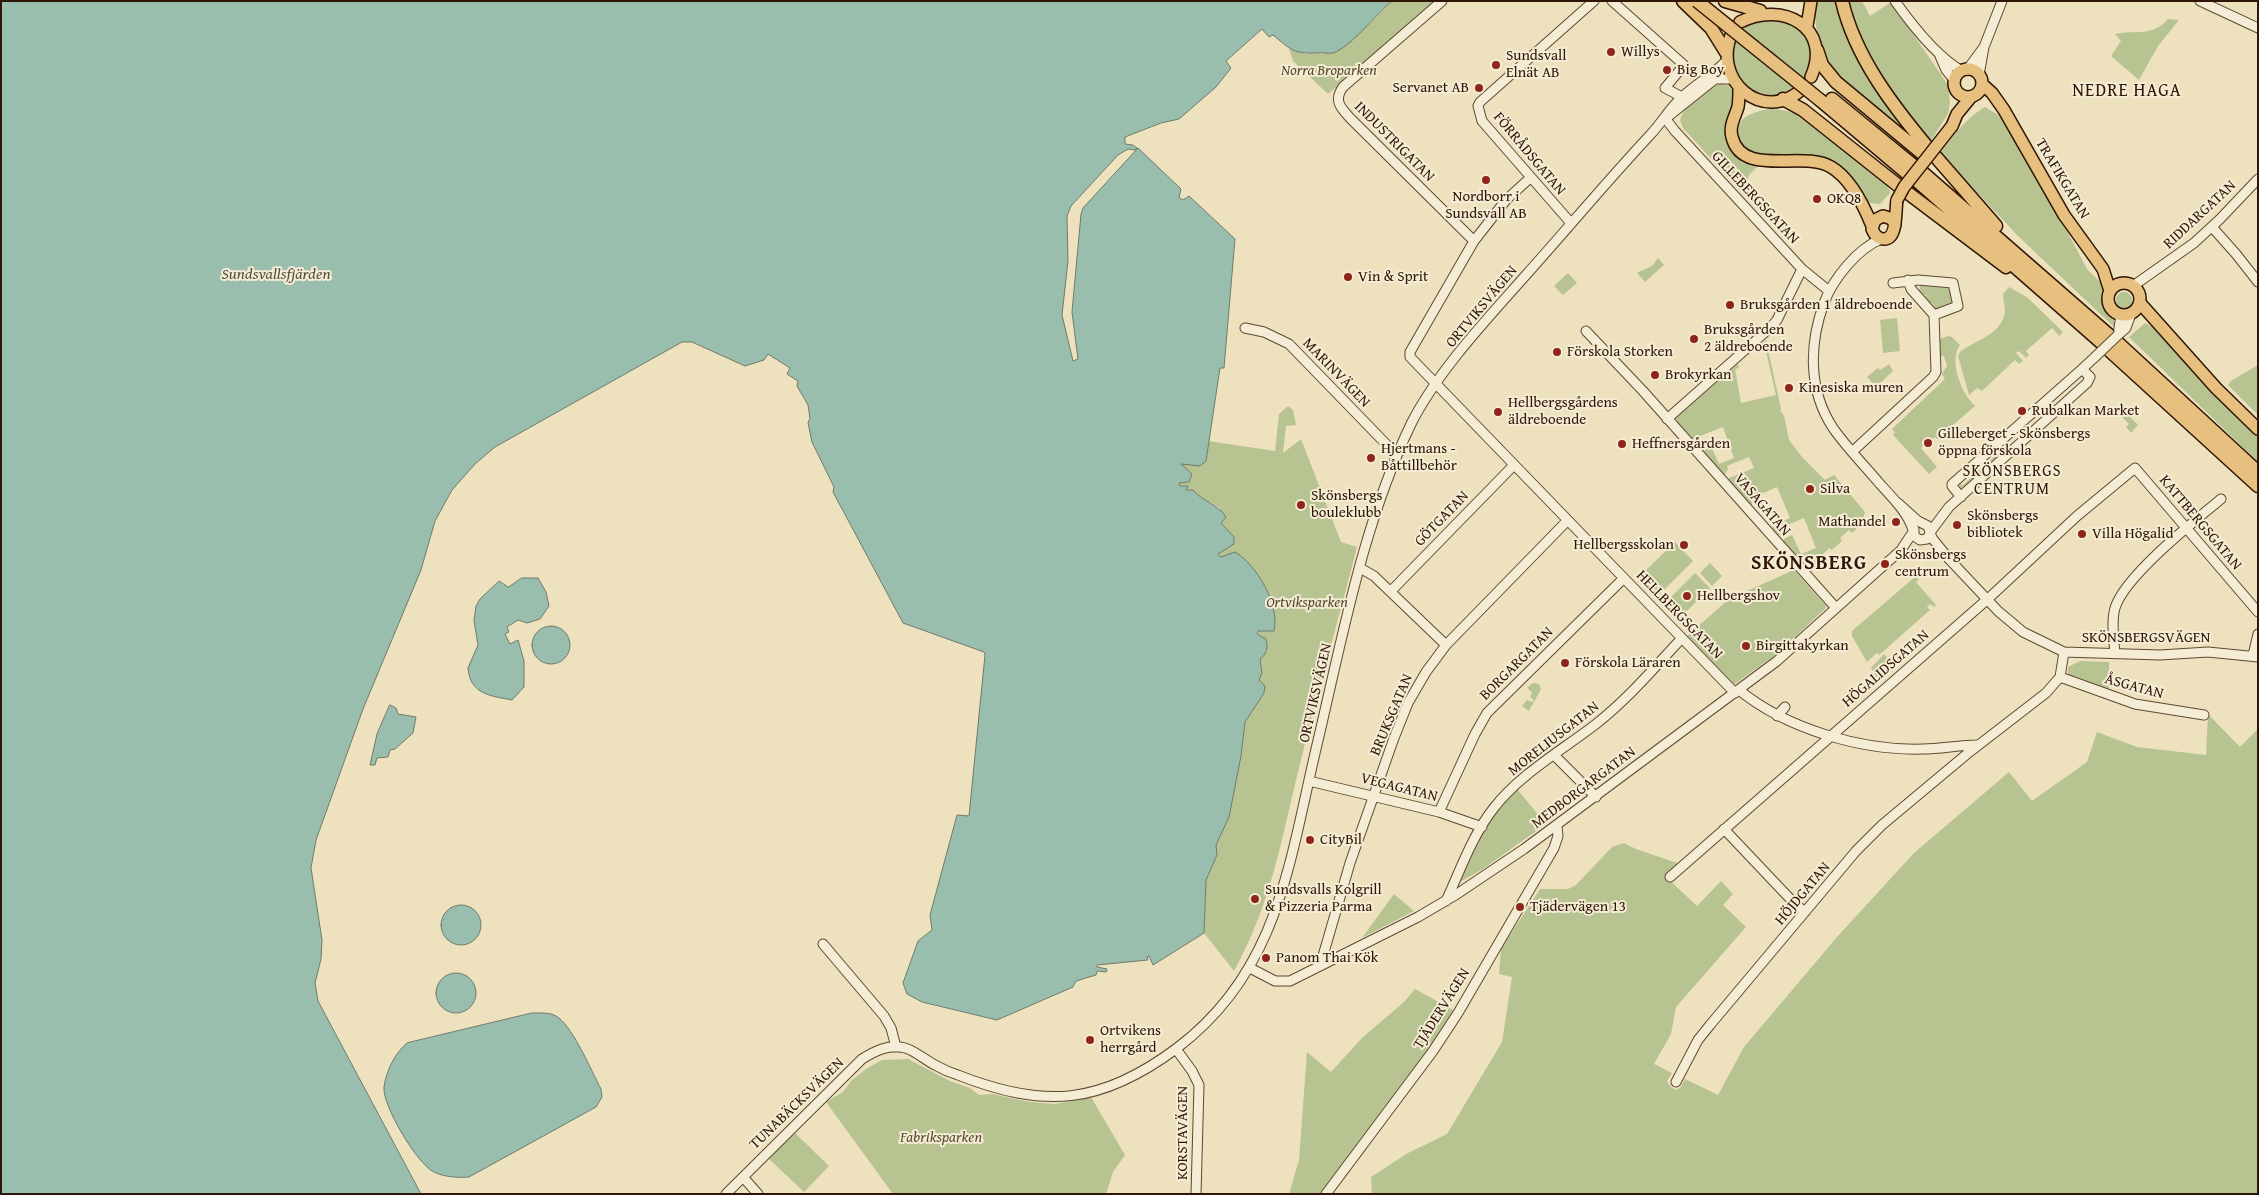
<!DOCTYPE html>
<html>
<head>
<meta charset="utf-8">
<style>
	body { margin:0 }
	#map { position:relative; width:2259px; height:1195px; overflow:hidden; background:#eee1be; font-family:"Gentium Book Plus",serif }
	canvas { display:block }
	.frame { position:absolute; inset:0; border:2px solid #2f1505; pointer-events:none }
</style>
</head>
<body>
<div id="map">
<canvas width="2259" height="1195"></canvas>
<div class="frame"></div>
</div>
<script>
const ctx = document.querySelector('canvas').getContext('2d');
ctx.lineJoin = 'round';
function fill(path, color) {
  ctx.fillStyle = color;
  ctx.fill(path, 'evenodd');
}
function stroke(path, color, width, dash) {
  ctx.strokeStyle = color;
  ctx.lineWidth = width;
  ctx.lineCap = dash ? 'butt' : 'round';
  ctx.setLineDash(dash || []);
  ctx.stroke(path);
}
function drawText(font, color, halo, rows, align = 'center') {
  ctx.font = font + ' "Gentium Book Plus",serif';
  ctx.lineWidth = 4;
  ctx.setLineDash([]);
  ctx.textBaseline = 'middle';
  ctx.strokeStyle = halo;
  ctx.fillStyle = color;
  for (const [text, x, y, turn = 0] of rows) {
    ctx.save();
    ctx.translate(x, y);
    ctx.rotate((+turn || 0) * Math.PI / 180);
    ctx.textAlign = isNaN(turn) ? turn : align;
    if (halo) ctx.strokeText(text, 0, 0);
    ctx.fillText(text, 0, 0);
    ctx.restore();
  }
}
const green = new Path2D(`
	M1392,1H1436L1328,94L1293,61L1289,49L1306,54L1328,53L1369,24Z
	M1815,1H1836C1849,52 1881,95 1910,137C1889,120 1838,85 1826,63C1818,48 1814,18 1815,1Z
	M1847,1H1862L1870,16L1891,2L1948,85L1950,102L1948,114L1930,142L1886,84L1855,24Z
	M1784,17C1800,29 1815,39 1810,63C1799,117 1717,98 1734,41C1736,33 1742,23 1750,20C1760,17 1774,18 1784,17Z
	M2168,19L2179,20L2158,46L2139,80L2111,56L2121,41L2115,34C2136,29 2151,38 2168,19Z
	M1723,83L1729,86L1735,95C1733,106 1725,128 1727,139C1729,154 1743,165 1757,167L1749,175L1744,195L1683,128L1680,120C1683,106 1709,85 1723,83Z
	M1985,107L1997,114L2007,127L2066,229L2087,269L2103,285C2104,292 2102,299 2105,306C2108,314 2117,318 2114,327L2018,236L1940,153C1953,136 1966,118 1985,107Z
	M1771,108L1797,113L1883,179L1891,192L1880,204L1868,203C1857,189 1846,170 1831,160C1810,148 1740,169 1738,136C1737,132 1738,126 1741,122C1746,113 1762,111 1771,108Z
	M1658,258L1664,265L1645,282L1637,273L1652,266Z
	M1568,273L1577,283L1563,295L1554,286Z
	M1921,283L1950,285L1956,303L1936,310L1932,303H1929L1924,297L1926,296L1919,291Z
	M2009,287L2028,298L2063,332L2059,336L2052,328L2026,351L2029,355L2026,358L2019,351L2016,353L2023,361L2019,364L2015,360L1982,391L1977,388L1969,395L1958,356L1960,352C1975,340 2004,334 2005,310C2005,305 2003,300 2003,294Z
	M2116 300a8 8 0 1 1 16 0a8 8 0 1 1-16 0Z
	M1897,318L1900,351L1883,353L1880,320Z
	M2145,323L2151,326L2171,346L2258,436V462L2129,337Z
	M1948,336L1952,337L1960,345C1948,361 1962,394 1975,406L1937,439L1935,437L1921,448L1937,467L1929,474L1893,435L1895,432L1892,429L1945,379L1942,374L1947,366L1944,356H1940L1938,340Z
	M1766,340L1781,409L1780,410L1784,416L1789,440L1802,457L1825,480L1834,475L1865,512L1862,523L1852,533L1849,530L1840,538L1842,541L1832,550L1829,548L1823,554L1824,556L1809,571L1783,542L1784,539L1792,535L1801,554L1816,548L1804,518L1782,527L1779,537L1772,530L1773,526L1790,518L1777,487L1754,497L1751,507L1728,481L1729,478L1754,468L1749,457L1727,466L1728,469L1724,476L1701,450L1711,446L1719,464L1734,458L1723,427L1700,436L1698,446L1677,423L1676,417L1738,364L1739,368L1735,369L1741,403L1776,395L1765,347L1760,348V346Z
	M1889,364L1893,371L1876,387L1867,377L1878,368L1880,370Z
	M2258,365V415L2228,385L2231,381Z
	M1288,406L1293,410L1296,425L1286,426L1283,453L1301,439L1341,542L1357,547C1338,621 1317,694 1299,768C1281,841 1271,904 1234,971L1204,933L1206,880L1217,855L1216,845L1229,817L1241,756L1245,722L1264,693L1259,680L1262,673L1258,631H1273L1218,554L1234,537L1221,523L1220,508L1198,496L1193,490C1187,490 1181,489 1179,483L1189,482L1180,464L1206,461L1208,441L1275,451L1279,414Z
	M2127,411H2130L2133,415L2131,418L2138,425L2131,433L2126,427L2129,424L2121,416Z
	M2004,441H2007L2010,447L1964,488H1961L1959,482L1960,481L1962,486L2005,447Z
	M1675,542L1693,561L1657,597L1638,578Z
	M1710,563L1722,576L1712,586L1700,573Z
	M1794,570L1826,606V608L1774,656L1733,685L1686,637L1729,599Z
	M1695,573L1710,588L1679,619L1664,604Z
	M1916,576L1919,580L1916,582L1936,605L1934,607L1930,604L1927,607L1930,610L1879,655L1877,653L1867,662L1852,636V631Z
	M1884,654L1896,667L1879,682L1871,668Z
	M2080,661L2109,662V693L2068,676V667Z
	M1533,683L1539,684L1541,689L1529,711L1522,706L1527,700L1532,702L1534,700L1530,697L1532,692L1527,688Z
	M2208,714L2240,747L2258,729V1194H1372L1371,1177L1408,1153L1447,1134L1502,1042L1512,977L1499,974L1501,949L1540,889H1568L1576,885L1612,847L1624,843L1636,849L1680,864L1666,877L1697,906L1721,881L1733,894L1723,905L1746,927L1676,1007L1671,1034L1654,1064L1672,1073L1667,1081L1671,1087L1676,1090L1680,1088L1685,1079L1718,1095L1744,1047L1837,937L1914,853L2009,772L2032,801L2087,762L2097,732L2137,747L2206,755Z
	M1517,789L1546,824L1483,869L1458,883L1486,824Z
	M1394,894L1414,911L1362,938Z
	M1415,989L1455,1011L1388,1106L1322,1194H1289L1299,1160L1307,1052L1331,1072L1362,1038L1404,1002Z
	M908,1059L950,1081L970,1088L979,1095L992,1094L1030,1102L1055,1104L1091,1097L1125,1155L1113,1172L1106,1194H893L826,1102L843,1092L852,1080L866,1069L882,1060Z
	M795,1133L829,1166L804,1192L768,1158Z`);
const water = new Path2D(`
	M1,1H1392C1376,14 1351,47 1333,53C1328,54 1323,52 1317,53C1294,54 1291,50 1273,35L1269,37L1262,29L1226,61L1231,68L1216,87L1179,119L1161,123L1125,137V144L1133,145L1137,148L1135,150L1128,149L1118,155L1071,206L1067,216L1068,261L1062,315L1073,361L1078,359L1072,312L1081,214L1083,208L1138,148L1181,189L1179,197L1183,200L1189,196L1235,239L1224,368H1220L1206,461L1200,466L1181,464L1192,474L1189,482L1179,483L1180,486H1188L1186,490H1193C1203,502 1218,504 1226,517L1221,523L1234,537V544L1218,554L1221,557L1235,552C1257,565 1280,605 1274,631H1258L1257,634L1266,639C1268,648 1267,654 1260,659L1262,673L1259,680L1265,686L1264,693L1245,722L1241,756L1229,817L1216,845L1217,855L1206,880L1204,933L1153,965L1149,956L1147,957L1148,960L1097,965V967L1107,969L1106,972L1097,971L1096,975L1076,981L1073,987L997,1020L922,1002L907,994L903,983L918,941L932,930L930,915L957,815L969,816L985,655L984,652L903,623L833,492L834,487L812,442L808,423L810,418L808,405L797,386L798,381L787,374L790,368L768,354L764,360L745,366L692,342H682L495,447L475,464L452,490L435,521L421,570L363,709L316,840L311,868L322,940L321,959L315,983L318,1001L421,1194H1Z
	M522,578H538L546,592L549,606L540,619L527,623L518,620L507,627L509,632L505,634L510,644L518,640L524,661V687L512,700C492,696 470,695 468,668L478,645L474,621L476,606L480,599L499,581L508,587Z
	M532 645a19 19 0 1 1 38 0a19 19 0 1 1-38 0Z
	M390,705L396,708L398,714L416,717L413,733L395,749L390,750L388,757L377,758L375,765H370L377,734Z
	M441 925a20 20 0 1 1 40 0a20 20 0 1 1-40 0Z
	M436 993a20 20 0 1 1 40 0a20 20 0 1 1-40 0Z
	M532,1013C541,1013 552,1012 559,1018C574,1030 591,1070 601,1089L602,1097L596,1107L469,1177C458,1178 444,1177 434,1172C417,1164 382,1105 384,1087C386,1071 395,1053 407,1043Z`);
const minor = new Path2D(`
	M1442,1L1343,87C1333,101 1341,108 1351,119L1474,241
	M1612,1L1684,65L1665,88L1682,97
	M1895,1C1912,25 1937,57 1962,71
	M2200,1L2258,28
	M1940,56L1946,70L1955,81
	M1967,70L1984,47
	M1979,75L1984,47L2002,1
	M1670,115L1715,79H1732
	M1665,118L1675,131L1802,269L1829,291
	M1530,178L1506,200L1474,241L1410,352V357L1735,693
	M1570,222L1482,121L1478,106L1480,102L1594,1
	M2212,227L2236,254L2258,282
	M1881,239C1857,249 1833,279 1824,303C1809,344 1808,390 1833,428C1847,448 1865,466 1880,484C1892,497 1908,513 1913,530
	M1893,283L1918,280L1953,283L1958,306L1934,315
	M2133,286L2194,243L2220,219L2258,179
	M1245,328L1264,332L1289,344L1388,446L1399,452
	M1586,331L1643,391L1836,608
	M2118,335L2126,328L2131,314
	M2118,335L2121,315
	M1667,419L1771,327L1777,320L1802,269
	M1852,452L1933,377L1936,372L1934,315L1911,289L1908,280
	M1961,497L1952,486V484L2082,369
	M1898,503L1918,521L1928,526L1932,538L1949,559L1998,611L2023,632L2064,652L2160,655L2208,652L2258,657
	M1914,529V536L1920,540L1927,539L1930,533
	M1931,531L1949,507L2087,383L2090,377L2082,369L2095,357
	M1360,568L1374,576L1446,645
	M1391,591L1513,466
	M2115,654C2114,640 2111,621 2115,608C2124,577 2194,521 2221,499
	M2253,655L2258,634
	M2060,677L2135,704L2204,715
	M1739,690C1787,729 1862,751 1923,749C1941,749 1959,745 1977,745
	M1777,716L1785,707
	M1554,755L1596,797
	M1309,781L1439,812L1482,827
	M1439,812L1475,734L1487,713L1624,578
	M1724,829L1795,904L1805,912
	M1670,877L1990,597L2077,516L2135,468L2258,612
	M1446,901C1460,871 1472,836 1493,809C1520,774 1561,751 1596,724C1628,699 1654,668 1682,638
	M823,944L884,1016L891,1028L896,1047
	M1320,966L1350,863L1394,738L1408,703L1426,672L1446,645L1567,521
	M1250,968L1275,981H1290L1418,917L1457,894L1524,849L1777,661L1901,550L1913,532
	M1176,1049L1192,1071L1199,1085L1196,1194
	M1676,1082L1698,1040L1710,1025L1856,851L1882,825L1967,754L2046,693L2060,677L2064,652
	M743,1177L758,1194
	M726,1194L862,1059C875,1051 888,1044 905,1048C916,1051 926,1061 937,1066C944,1070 951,1073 958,1075C1044,1109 1101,1105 1177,1048C1278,972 1289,864 1316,749C1342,640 1362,526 1411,424C1437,372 1487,319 1526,275C1568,228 1608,180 1651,134C1661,123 1669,110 1680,99C1694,85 1712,76 1726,61
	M1326,1194L1433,1051L1458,1013L1554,848L1558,836L1557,826`);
const major = new Path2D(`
	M1740,22C1783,0 1833,28 1811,77
	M1807,26L1811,1
	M1733,31C1709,80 1764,125 1802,89
	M1954 83a14 14 0 1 1 28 0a14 14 0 1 1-28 0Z
	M1982,84L1992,93L2004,110L2064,215L2103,269L2110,291
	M1739,88C1739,94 1739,101 1738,107C1735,117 1729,126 1732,137C1742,178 1803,150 1831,167C1850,178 1864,206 1872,226
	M1952,126L1957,114L1971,97
	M1895,225L1892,219L1883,216L1875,220L1872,229C1874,234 1877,239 1884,239C1898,239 1895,211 1897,200
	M2108 299a16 16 0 1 1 32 0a16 16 0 1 1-32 0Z
	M2140,303L2216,388L2258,429`);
const highway = new Path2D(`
	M1683,1L1711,28L1726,52
	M1725,1L1760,11
	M1842,1C1855,57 1893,106 1929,149
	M1817,50L1822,65L1836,82L1924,155
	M1783,99L1803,110L1900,187
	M1832,99L1915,167
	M1820,100L1909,175
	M1935,156L1996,226
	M1922,172L2110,336
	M1916,180L2103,344
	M1908,193L2006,267
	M2118,343L2258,472
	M2110,351L2258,486`);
const minorBridge = new Path2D(`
	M2095,357L2118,335`);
const majorBridge = new Path2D(`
	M1897,200L1904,187L1952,126`);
const highwayBridge = new Path2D(`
	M1697,1L1820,100`);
const markers = [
	[1611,52,5,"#8f2418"],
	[1496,65,5,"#8f2418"],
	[1667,70,5,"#8f2418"],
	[1479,88,5,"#8f2418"],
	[1486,180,5,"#8f2418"],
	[1817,199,5,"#8f2418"],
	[1348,277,5,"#8f2418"],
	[1730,305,5,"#8f2418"],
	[1694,339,5,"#8f2418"],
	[1557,352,5,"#8f2418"],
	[1655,375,5,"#8f2418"],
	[1789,388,5,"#8f2418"],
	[2022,411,5,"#8f2418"],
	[1498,412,5,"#8f2418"],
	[1928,443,5,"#8f2418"],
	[1622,444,5,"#8f2418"],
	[1371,458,5,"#8f2418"],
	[1810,489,5,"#8f2418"],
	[1301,505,5,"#8f2418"],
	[1896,522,5,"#8f2418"],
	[1957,525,5,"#8f2418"],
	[2082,534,5,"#8f2418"],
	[1684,545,5,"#8f2418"],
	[1885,564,5,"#8f2418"],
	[1687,596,5,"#8f2418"],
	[1746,646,5,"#8f2418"],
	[1565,663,5,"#8f2418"],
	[1310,840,5,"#8f2418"],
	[1255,899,5,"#8f2418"],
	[1520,907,5,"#8f2418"],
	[1266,958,5,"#8f2418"],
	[1090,1040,5,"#8f2418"]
];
const poiNames = [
	["Willys",1621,52],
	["Sundsvall",1506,56],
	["Elnät AB",1506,73],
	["Big Boy",1677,70],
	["Servanet AB",1469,88,"right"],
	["Nordborr i",1486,197,"center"],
	["Sundsvall AB",1486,214,"center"],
	["OKQ8",1827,199],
	["Vin & Sprit",1358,277],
	["Bruksgården 1 äldreboende",1740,305],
	["Bruksgården",1704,330],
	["2 äldreboende",1704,347],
	["Förskola Storken",1567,352],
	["Brokyrkan",1665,375],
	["Kinesiska muren",1799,388],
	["Hellbergsgårdens",1508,403],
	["äldreboende",1508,420],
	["Rubalkan Market",2032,411],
	["Gilleberget - Skönsbergs",1938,434],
	["öppna förskola",1938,451],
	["Heffnersgården",1632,444],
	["Hjertmans -",1381,449],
	["Båttillbehör",1381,466],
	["Silva",1820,489],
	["Skönsbergs",1311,496],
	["bouleklubb",1311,513],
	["Skönsbergs",1967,516],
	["bibliotek",1967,533],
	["Mathandel",1886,522,"right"],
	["Villa Högalid",2092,534],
	["Hellbergsskolan",1674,545,"right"],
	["Skönsbergs",1895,555],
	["centrum",1895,572],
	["Hellbergshov",1697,596],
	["Birgittakyrkan",1756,646],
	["Förskola Läraren",1575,663],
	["CityBil",1320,840],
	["Sundsvalls Kolgrill",1265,890],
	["& Pizzeria Parma",1265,907],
	["Tjädervägen 13",1530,907],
	["Panom Thai Kök",1276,958],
	["Ortvikens",1100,1031],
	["herrgård",1100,1048]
];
const parkNames = [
	["Norra Broparken",1329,71],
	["Ortviksparken",1307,603],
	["Fabriksparken",941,1138]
];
const streetNames = [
	["INDUSTRIGATAN",1394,142,45],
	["FÖRRÅDSGATAN",1529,154,50],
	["TRAFIKGATAN",2062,179,59],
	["GILLEBERGSGATAN",1755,198,47],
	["RIDDARGATAN",2200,215,-43],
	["ORTVIKSVÄGEN",1482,307,-50],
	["MARINVÄGEN",1336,373,46],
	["VASAGATAN",1762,505,49],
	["GÖTGATAN",1442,519,-46],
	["KATTBERGSGATAN",2200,523,50],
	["HELLBERGSGATAN",1679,615,46],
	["SKÖNSBERGSVÄGEN",2146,638],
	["BORGARGATAN",1517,664,-45],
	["HÖGALIDSGATAN",1886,669,-41],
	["ÅSGATAN",2134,687,15],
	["ORTVIKSVÄGEN",1316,693,-77],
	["BRUKSGATAN",1392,715,-67],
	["MORELIUSGATAN",1554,739,-38],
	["VEGAGATAN",1399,788,14],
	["MEDBORGARGATAN",1584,788,-37],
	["HÖJDGATAN",1803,894,-50],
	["TJÄDERVÄGEN",1442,1009,-58],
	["TUNABÄCKSVÄGEN",797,1104,-44],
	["KORSTAVÄGEN",1183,1133,-90]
];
const waterNames = [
	["Sundsvallsfjärden",276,275]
];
const neighbourhoodNames = [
	["SKÖNSBERGS",2012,472],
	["CENTRUM",2012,490]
];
const quarterNames = [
	["NEDRE HAGA",2127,91]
];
const districtNames = [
	["SKÖNSBERG",1809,564]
];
fill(green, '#b8c392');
fill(water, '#99beae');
stroke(water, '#6f7a6a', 1);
stroke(minor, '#5f4833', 11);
stroke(major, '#2f1505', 14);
stroke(highway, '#2f1505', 15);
stroke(minor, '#f4ecd5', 9);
stroke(major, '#e7c07f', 11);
stroke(highway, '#e7c07f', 12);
stroke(minorBridge, '#5f4833', 11, []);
stroke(majorBridge, '#2f1505', 14, []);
stroke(highwayBridge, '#2f1505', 15, []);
stroke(minorBridge, '#f4ecd5', 9);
stroke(majorBridge, '#e7c07f', 11);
stroke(highwayBridge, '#e7c07f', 12);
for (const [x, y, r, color] of markers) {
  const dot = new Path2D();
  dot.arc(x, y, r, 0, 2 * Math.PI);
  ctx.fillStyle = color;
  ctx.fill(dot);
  stroke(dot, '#f4ecd5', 2);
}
drawText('15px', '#2f1505', '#f4ecd5', poiNames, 'left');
drawText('italic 15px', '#58492f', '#f4ecd5', parkNames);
drawText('15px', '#2f1505', '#f4ecd5', streetNames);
drawText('italic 16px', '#545040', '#f4ecd5', waterNames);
ctx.letterSpacing = '1px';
drawText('16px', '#2f1505', '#f4ecd5', neighbourhoodNames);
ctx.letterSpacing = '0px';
ctx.letterSpacing = '1px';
drawText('18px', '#2f1505', '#f4ecd5', quarterNames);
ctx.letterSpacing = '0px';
ctx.letterSpacing = '1px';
drawText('bold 20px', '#2f1505', '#f4ecd5', districtNames);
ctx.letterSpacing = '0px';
</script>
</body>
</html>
